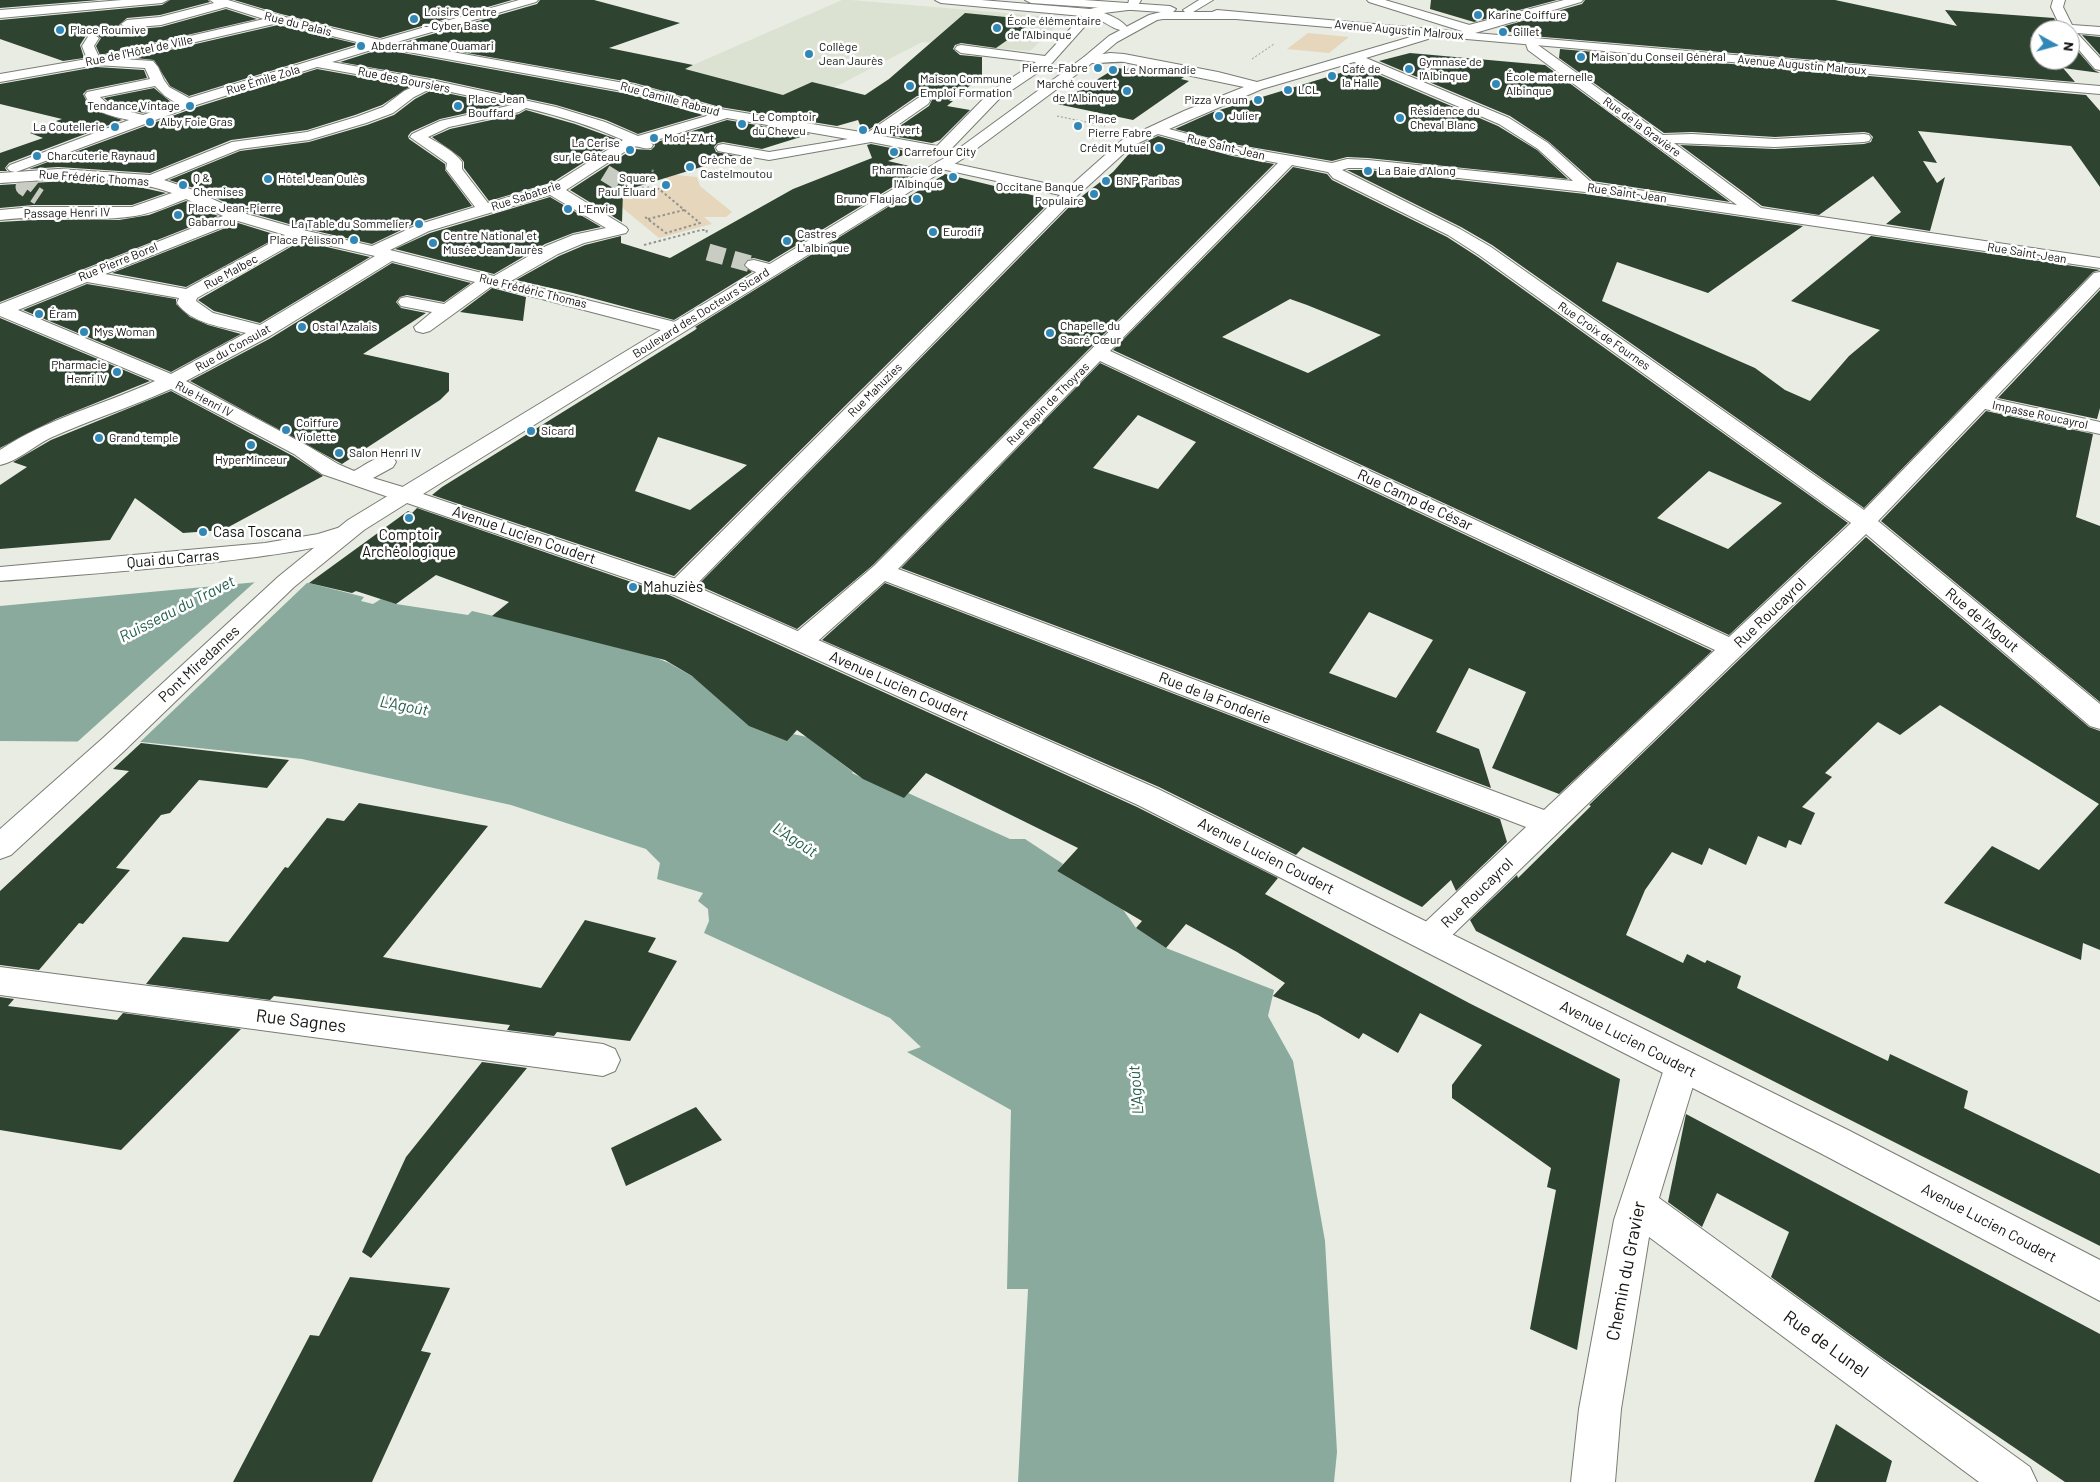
<!DOCTYPE html>
<html>
<head>
<meta charset="utf-8">
<style>
	body { margin:0 }
	#map { position:relative; width:2100px; height:1482px; overflow:hidden; background:#e8ece3; font-family:Barlow,sans-serif }
	canvas { display:block }
	.north { position:absolute; left:2030px; top:20px; width:50px; height:50px; box-sizing:border-box; background:#fff; border:1px solid #a0a19f; border-radius:50%; rotate:97deg; font-size:14px; font-weight:700; line-height:20px; text-align:center; color:#121410 }
	.north::after { content:''; display:block; margin:auto; width:18px; height:22px; background:#3188b7; clip-path:polygon(50% 0,100% 100%,50% 72%,0 100%) }
</style>
</head>
<body>
<div id="map">
<canvas width="2100" height="1482"></canvas>
<div class="north">N</div>
</div>
<script>
const ctx = document.querySelector('canvas').getContext('2d');
ctx.lineJoin = 'round';
function fill(path, color) {
  ctx.fillStyle = color;
  ctx.fill(path, 'evenodd');
}
function stroke(path, color, width, dash) {
  ctx.strokeStyle = color;
  ctx.lineWidth = width;
  ctx.lineCap = dash ? 'butt' : 'round';
  ctx.setLineDash(dash || []);
  ctx.stroke(path);
}
function drawText(font, color, halo, rows, align = 'center') {
  ctx.font = font + ' Barlow,sans-serif';
  ctx.lineWidth = 5;
  ctx.setLineDash([]);
  ctx.textBaseline = 'middle';
  ctx.strokeStyle = halo;
  ctx.fillStyle = color;
  for (const [text, x, y, turn = 0] of rows) {
    ctx.save();
    ctx.translate(x, y);
    ctx.rotate((+turn || 0) * Math.PI / 180);
    ctx.textAlign = isNaN(turn) ? turn : align;
    if (halo) ctx.strokeText(text, 0, 0);
    ctx.fillText(text, 0, 0);
    ctx.restore();
  }
}
const built = new Path2D(`
	M842,0H851L1064,18L1030,51L922,42L829,90L800,99L764,90L726,106L640,87L693,65Z`);
const green = new Path2D(`
	M1308,33L1349,37L1329,53L1287,49Z
	M666,174L697,177L700,186L732,212L726,217H704L712,224L659,238L614,201L665,187Z`);
const water = new Path2D(`
	M258,582L309,583L364,597L361,601L373,604L381,599L396,604L468,615L472,611L545,628L657,658L669,663L793,734L807,737L853,772L852,773L903,797L908,793L1010,839H1025L1063,864L1057,871L1101,897L1119,904L1136,928L1166,948L1274,990L1268,1016L1293,1061L1325,1241L1337,1452L1334,1482H1018L1028,1289H1007L1011,1110L907,1052L921,1047L890,1018L704,933L709,921L708,909L698,901L703,893L657,879L660,863L646,849L511,805L302,759L142,742L0,741V606Z`);
const pier = new Path2D(`
	M257,580L308,582L138,744H75Z`);
const building = new Path2D(`
	M0,0H99L0,8Z
	M170,0H208L210,2L160,15L127,18L119,25L127,30L161,27L226,9L257,19L100,55L96,46L101,38L93,32L87,34L80,45L84,58L63,61L0,39V20L162,5Z
	M234,0H512L380,38L281,14Z
	M540,0H594L680,23L609,48L693,65L685,69L783,95L812,82L865,95L889,79L965,13L1036,20L996,48L961,43L955,45L953,49L960,55L982,57V77L949,101H953L947,106L970,110L940,140L932,143L887,135L929,106L932,100L928,96H917L867,131L862,130L858,120L837,126L720,107L635,83L405,42L537,4Z
	M1431,0H1557L1474,22L1430,9Z
	M1585,0H1835L1957,26L1945,10L2054,18L2060,30H2040V60H2070V42L2094,70L2100,73L2063,68L2075,82L1520,35L1498,28L1582,4Z
	M278,25L358,44L189,96L170,86L154,60L135,58Z
	M2082,35L2100,37V55Z
	M381,49L633,95L703,115L638,134L606,120L556,105L436,79L340,62Z
	M1560,49L2086,95L2100,111V187L2071,146L1918,131L1937,163L1923,161L1937,183L1945,177L1930,231L1886,224L1901,212L1873,176L1819,215L1762,206L1680,145L1775,149L1864,144L1871,142L1873,137L1869,133L1864,132L1775,137L1692,132L1664,133L1559,58Z
	M1410,53L1545,65L1730,202L1593,181L1549,142L1510,116L1379,61Z
	M96,67L144,70L147,78L87,90L83,94L87,102L97,111L122,120L9,163L5,168L7,171H0V153L43,138L30,133L64,124L56,121L62,119L0,104V84Z
	M1130,67L1184,77L1181,79L1189,81L1133,120L1057,104L1116,68L1127,69Z
	M1360,67L1498,126L1537,150L1568,179L1368,158L1347,157L1332,161L1233,144L1175,129L1213,112Z
	M317,69L411,86L382,105L355,115L307,130L231,140L150,173L58,167L29,169L194,108Z
	M154,88L172,103L143,113L112,105L104,98Z
	M432,90L503,105L440,119L411,132L408,136L409,139L445,164V170L472,206L416,223L372,244L303,228L244,211L194,188L169,180L240,151L309,142L367,125L394,115L415,99Z
	M526,110L575,124L619,140L553,182L489,201L464,168V162L460,157L432,137L450,129L519,114Z
	M727,120L810,134L762,149L723,142L718,143L714,147L716,152L737,156L623,191L622,222L570,190L633,149L651,150L655,146L654,143Z
	M1158,136L1232,156L1274,164L873,565L797,629L698,585L1072,204L1113,172L1135,147Z
	M871,144L911,152L888,161L922,169L769,262L754,258L748,259L743,265L752,272L674,320L573,293L516,280L559,256L585,245L621,236V243L670,258L793,189L872,158L867,145Z
	M1293,167L1327,174L1332,180L1447,237L1478,257L1848,523L1729,635L1113,350ZM1290,299L1307,305L1381,335L1308,373L1222,337ZM1709,471L1782,503L1728,549L1657,518Z
	M1347,170H1368L1585,194L1803,226L1708,293L1617,262L1602,301L1755,368L1785,390L1810,401L1849,356L1880,330L1791,301L1871,236L2100,270L2093,272L1864,508L1492,245L1461,227Z
	M945,174L1052,200L674,576L432,495L442,487L695,330L697,328L695,327L904,197L905,199ZM658,437L747,465L690,510L635,491Z
	M65,181L130,185L166,193L132,205H33L0,208V185Z
	M550,197L601,227L573,233L545,244L494,274L395,249L430,233Z
	M186,201L218,216L0,302V222L34,220H119L149,215Z
	M238,223L280,236L186,287L112,273Z
	M301,241L370,257L260,323L214,311L198,300Z
	M392,263L471,283L444,302L407,295L400,297L396,302L401,308L426,313L363,354L449,373V391L440,400L342,464L190,381L271,338Z
	M87,284L176,299V304L190,317L208,325L241,334L171,372L23,310Z
	M492,288L526,297L523,321L460,312Z
	M2100,290V408L2097,419L1998,398Z
	M0,318L150,381L56,419L0,448Z
	M1100,363L1712,651L1559,794L1492,768L1526,692L1469,668L1436,732L1479,749L1491,788L901,568ZM1138,415L1196,442L1158,489L1093,468ZM1369,612L1433,640L1396,698L1329,673Z
	M171,391L293,456L323,476L223,530L183,533L135,498L110,540L0,549V485L27,467L13,462L51,440Z
	M1986,411L2093,434L2076,517L2100,526V702L1881,521Z
	M417,508L669,595L1137,807L1278,878L1265,894L1469,1003L1620,1079L1577,1350L1530,1329L1556,1190L1547,1187L1551,1168L1452,1098V1085L1482,1045L1420,1013L1398,1053L1363,1033L1359,1039L1318,1015L1273,996L1285,983L1237,952L1186,924L1166,948L1136,928L1142,921L1057,871L1078,848L926,773L904,798L863,779L797,730L787,741L749,726L692,676L665,660L492,616L509,602L436,575L396,604L356,591L352,593L309,583L408,511L412,513Z
	M1866,537L2089,727L2100,731V950L2083,943L2081,960L1944,903L1992,846L2039,870L2099,804L1940,705L1900,735L1878,722L1825,773L1832,777L1802,807L1815,813L1801,845L1789,840L1786,848L1758,836L1746,865L1709,848L1702,865L1672,852L1645,890L1626,935L1683,963L1687,954L1705,963L1707,960L1741,976L1737,988L1888,1061L1890,1054L1968,1091L1964,1108L2100,1174V1246L1476,931L1470,920L1517,875L1518,878L1591,806L1589,805Z
	M885,583L1500,819L1507,842L1456,891L1451,880L1422,907L1303,847L1296,855L1159,787L822,640Z
	M141,743L289,760L267,788L199,780L170,813L161,815L116,868L130,870L83,924L79,923L39,970L0,965V891L129,771L113,769Z
	M359,803L488,826L383,957L541,988L585,920L656,938L648,952L677,961L630,1041L557,1032L554,1036L507,1030L510,1025L274,996L270,1000L146,984L183,937L228,942L285,867L288,868L327,818L344,821Z
	M0,997L14,999L8,1006L117,1020L123,1013L241,1029L121,1150L0,1130Z
	M482,1062L527,1068L371,1258L362,1252L406,1157Z
	M696,1107L722,1140L626,1186L611,1148Z
	M1686,1114L2100,1334V1482H2065L1884,1359L1771,1277L1789,1232L1717,1193L1702,1227L1668,1202Z
	M350,1277L450,1288L421,1351L431,1353L372,1482H233L310,1335L319,1336Z
	M1836,1424L1892,1461L1886,1482H1814Z`);
const minorTunnel = new Path2D(`
	M605,173L626,186
	M32,177L24,187L39,197
	M708,252L754,265`);
const pathFar1 = new Path2D(`
	M1252,59L1274,44
	M946,88L963,91
	M1057,116L1105,126`);
const path = new Path2D(`
	M626,186L634,192
	M642,189L652,174L653,169
	M618,196L650,187L659,189L700,223L666,233L645,217
	M648,219L684,210
	M644,245L701,230H707L706,234`);
const minor = new Path2D(`
	M122,0H168L162,3L0,18V10Z
	M210,0H228L281,16L380,40L519,0H538L536,2L397,42L635,85L720,109L867,133L918,98H928L930,101L928,104L882,136L937,146L990,92L1036,62L961,53L955,49L957,46L961,45L1045,56L1082,16L941,3L935,0H981L1090,9L1099,7L1128,4L1129,0H1141L1136,9L1104,13C1112,16 1121,20 1127,27L1125,30C1115,32 1104,20 1093,17L1052,63L1000,98L951,149L964,152L966,155L964,158L959,159L871,142L769,160L723,152L718,151L716,148L718,145L723,144L769,152L848,139L727,118L650,142L653,145L651,148C644,150 639,145 632,147L566,190L626,227L628,230L626,233L584,243L558,254L511,281L683,324L685,328L683,332L676,334L492,286L430,331L423,333L416,331L414,327L432,312L401,306L398,302L401,298L407,297L444,304L475,282L392,261L270,336L186,381L308,446L338,464L354,471C367,464 378,454 393,457L396,462L393,467L373,478L413,490L416,495L413,500L405,502L397,500L322,474L294,454L171,389C131,407 90,420 50,438C34,446 18,461 0,465V450C48,418 103,405 155,381L0,316V304L223,216L186,199C170,205 153,213 135,216C92,223 45,214 0,220V210L33,207H132L172,193C118,174 57,179 0,183V173L15,172L10,171L7,168L10,165L129,120C111,116 93,113 85,95L87,92L150,79L145,68L96,65L0,82V74L87,59L82,46L89,35L93,34L99,38L94,46L99,57L264,19L226,7L161,25L127,28L121,24L127,20L160,17L214,3ZM278,23L365,44L189,98L169,87L164,80L158,67L153,61L122,59ZM381,47L633,93L710,115L638,136L605,122L556,107L436,81L332,62ZM317,67L417,85L404,91L383,107L356,117L307,132L232,142L150,175L58,169L16,172L193,106ZM155,86L165,96L176,103L143,115L111,107L100,97ZM432,88L512,105L440,121L412,134L410,137L447,163L446,169L475,207L417,225L372,246L303,230L243,213L193,190L164,180L240,149L309,140L366,123L393,113L414,97ZM526,108C560,116 592,126 623,140L554,184L488,203L462,169V162C454,151 440,144 428,137L449,127L519,112ZM550,195L606,228L573,235L546,246L494,276L390,250L429,231ZM238,221L285,235L186,289L105,274ZM301,239L375,256L260,325L213,313L196,301L197,298ZM87,282L179,298L177,303C191,324 224,327 246,333L171,374L18,310Z
	M1199,0H1213L1193,12H1185L1183,10Z
	M1367,0H1385L1473,26L1475,29L1469,33L1465,32L1369,2Z
	M2053,0H2065L2063,7L2072,25L2100,27V35L2077,33L2100,58V70L2095,69L2070,39V30H2062L2061,28L2051,7Z
	M1425,28L1431,32L1428,39L1366,58L1509,118L1548,143L1592,183L1737,205L1528,50L1525,41L1527,38H1535L1538,45L1663,135L1692,134L1775,139L1864,134L1869,135L1871,138L1869,141L1864,142L1775,147L1674,143L1761,208L2100,258V268L1585,192L1368,168H1348L1342,170L1460,229L1491,247L1864,510L2094,273L2100,272V287L1994,399L2100,422V434L1985,409L1878,521L2100,704V729L2090,726L1866,534L1440,947L1429,951L1418,947L1413,938L1418,929L1526,827L885,581L810,648L801,650L792,648L788,642L792,636L874,566L1278,163L1232,154L1158,134L1132,146L1077,196L688,593L679,596L670,593L667,588L670,583L1060,195L937,168L935,165L937,162L942,161L1068,188L1122,140L1184,111L1244,87L1124,62C1113,61 1088,66 1082,60L1084,57L1110,53L1124,54L1218,72L1257,82L1414,36L1418,34L1421,29ZM1354,62L1499,124L1538,149L1573,181L1368,160L1347,159L1332,163L1233,146L1169,129L1262,89ZM1292,165L1328,172L1333,178L1448,235L1479,255L1851,523L1729,637L1110,351ZM1100,361L1715,650L1544,810L898,569Z
	M754,260L777,266L780,270L777,274C768,276 751,273 745,265L748,261Z
	M344,526L352,528L355,533C338,558 48,577 0,581V567L265,543L318,534Z
	M0,967L603,1044L615,1049L620,1060L615,1071L603,1076L0,995Z
	M1682,1050L1694,1055L1699,1066L1659,1198L2030,1467L2037,1482H1979L1649,1237L1621,1409L1615,1482H1571L1579,1409L1614,1220L1665,1066L1670,1055Z`);
const major = new Path2D(`
	M1025,0H1084L1170,6L1176,9L1173,12H1212L1217,10L1463,32L1465,26L1564,0H1583L1581,2L1475,33L2100,86V94L1236,19H1163L1157,20L1117,42L1092,63L964,158L423,494L688,583L1158,789L1848,1130L2100,1260V1301L1822,1154L1138,805L670,593L407,503L364,530L294,587L123,752L11,855L0,859V829L103,738L278,577L348,520L954,152L1084,57L1109,36L1149,15L1161,12L1031,3Z`);
const markers = [
	[1478,15,5,"#3188b7"],
	[414,19,5,"#3188b7"],
	[997,28,5,"#3188b7"],
	[60,30,5,"#3188b7"],
	[1503,32,5,"#3188b7"],
	[361,46,5,"#3188b7"],
	[809,54,5,"#3188b7"],
	[1581,57,5,"#3188b7"],
	[1098,68,5,"#3188b7"],
	[1409,69,5,"#3188b7"],
	[1113,70,5,"#3188b7"],
	[1332,76,5,"#3188b7"],
	[1496,84,5,"#3188b7"],
	[910,86,5,"#3188b7"],
	[1288,90,5,"#3188b7"],
	[1127,91,5,"#3188b7"],
	[1258,100,5,"#3188b7"],
	[190,106,5,"#3188b7"],
	[458,106,5,"#3188b7"],
	[1219,116,5,"#3188b7"],
	[1400,118,5,"#3188b7"],
	[150,122,5,"#3188b7"],
	[742,124,5,"#3188b7"],
	[1078,126,5,"#3188b7"],
	[115,127,5,"#3188b7"],
	[863,130,5,"#3188b7"],
	[654,138,5,"#3188b7"],
	[1159,148,5,"#3188b7"],
	[630,150,5,"#3188b7"],
	[894,152,5,"#3188b7"],
	[37,156,5,"#3188b7"],
	[690,167,5,"#3188b7"],
	[1368,171,5,"#3188b7"],
	[953,177,5,"#3188b7"],
	[268,179,5,"#3188b7"],
	[1106,181,5,"#3188b7"],
	[183,185,5,"#3188b7"],
	[666,185,5,"#3188b7"],
	[1094,194,5,"#3188b7"],
	[917,199,5,"#3188b7"],
	[568,209,5,"#3188b7"],
	[178,215,5,"#3188b7"],
	[419,224,5,"#3188b7"],
	[933,232,5,"#3188b7"],
	[354,240,5,"#3188b7"],
	[787,241,5,"#3188b7"],
	[433,243,5,"#3188b7"],
	[39,314,5,"#3188b7"],
	[302,327,5,"#3188b7"],
	[84,332,5,"#3188b7"],
	[1050,333,5,"#3188b7"],
	[117,372,5,"#3188b7"],
	[286,430,5,"#3188b7"],
	[531,431,5,"#3188b7"],
	[99,438,5,"#3188b7"],
	[251,445,5,"#3188b7"],
	[339,453,5,"#3188b7"],
	[409,518,5,"#3188b7"],
	[203,532,5,"#3188b7"],
	[633,587,5,"#3188b7"]
];
const farPoinames = [
	["Loisirs Centre",424,12],
	["- Cyber Base",424,26],
	["Karine Coiffure",1488,15],
	["École élémentaire",1007,21],
	["de l'Albinque",1007,35],
	["Place Roumive",70,30],
	["Gillet",1513,32],
	["Abderrahmane Ouamari",371,46],
	["Collège",819,47],
	["Jean Jaurès",819,61],
	["Maison du Conseil Général",1591,57],
	["Gymnase de",1419,62],
	["l'Albinque",1419,76],
	["Pierre-Fabre",1088,68,"right"],
	["Café de",1342,69],
	["la Halle",1342,83],
	["Le Normandie",1123,70],
	["École maternelle",1506,77],
	["Albinque",1506,91],
	["Maison Commune",920,79],
	["Emploi Formation",920,93],
	["Marché couvert",1117,84,"right"],
	["de l'Albinque",1117,98,"right"],
	["LCL",1298,90],
	["Place Jean",468,99],
	["Bouffard",468,113],
	["Pizza Vroum",1248,100,"right"],
	["Tendance Vintage",180,106,"right"],
	["Résidence du",1410,111],
	["Cheval Blanc",1410,125],
	["Julier",1229,116],
	["Le Comptoir",752,117],
	["du Cheveu",752,131],
	["Place",1088,119],
	["Pierre Fabre",1088,133],
	["Alby Foie Gras",160,122],
	["La Coutellerie",105,127,"right"],
	["Au Pivert",873,130],
	["Mod-Z'Art",664,138],
	["La Cerise",620,143,"right"],
	["sur le Gâteau",620,157,"right"],
	["Crédit Mutuel",1149,148,"right"],
	["Carrefour City",904,152],
	["Charcuterie Raynaud",47,156],
	["Crèche de",700,160],
	["Castelmoutou",700,174],
	["Pharmacie de",943,170,"right"],
	["l'Albinque",943,184,"right"],
	["La Baie d'Along",1378,171],
	["Q &",193,178],
	["Chemises",193,192],
	["Square",656,178,"right"],
	["Paul Éluard",656,192,"right"],
	["Hôtel Jean Oulès",278,179],
	["BNP Paribas",1116,181],
	["Occitane Banque",1084,187,"right"],
	["Populaire",1084,201,"right"],
	["Bruno Flaujac",907,199,"right"],
	["Place Jean-Pierre",188,208],
	["Gabarrou",188,222],
	["L'Envie",578,209],
	["La Table du Sommelier",409,224,"right"],
	["Eurodif",943,232],
	["Castres",797,234],
	["L'albinque",797,248],
	["Centre National et",443,236],
	["Musée Jean Jaurès",443,250],
	["Place Pélisson",344,240,"right"],
	["Éram",49,314],
	["Chapelle du",1060,326],
	["Sacré Cœur",1060,340],
	["Ostal Azalais",312,327],
	["Mys Woman",94,332],
	["Pharmacie",107,365,"right"],
	["Henri IV",107,379,"right"],
	["Coiffure",296,423],
	["Violette",296,437],
	["Sicard",541,431],
	["Grand temple",109,438],
	["Salon Henri IV",349,453],
	["HyperMinceur",251,460,"center"]
];
const farStreetnames = [
	["Rue du Palais",298,24,14],
	["Avenue Augustin Malroux",1399,30,5],
	["Rue de l'Hôtel de Ville",139,51,-12],
	["Avenue Augustin Malroux",1802,65,5],
	["Rue Émile Zola",263,80,-17],
	["Rue des Boursiers",404,80,11],
	["Rue Camille Rabaud",670,99,15],
	["Rue de la Gravière",1642,127,36],
	["Rue Saint-Jean",1226,147,13],
	["Rue Frédéric Thomas",94,178,4],
	["Rue Saint-Jean",1627,193,8],
	["Rue Sabaterie",526,196,-18],
	["Passage Henri IV",67,213,-1],
	["Rue Saint-Jean",2027,253,9],
	["Rue Pierre Borel",118,262,-22],
	["Rue Malbec",231,272,-29],
	["Rue Frédéric Thomas",533,291,14],
	["Boulevard des Docteurs Sicard",701,313,-32],
	["Rue Croix de Fournes",1604,336,35],
	["Rue du Consulat",233,348,-29],
	["Rue Mahuzies",875,390,-45],
	["Rue Henri IV",204,399,28],
	["Rue Rapin de Thoyras",1048,404,-45],
	["Impasse Roucayrol",2040,415,12]
];
const streetNames = [
	["Rue Camp de César",1415,500,25],
	["Avenue Lucien Coudert",524,535,19],
	["Quai du Carras",173,559,-5],
	["Rue Roucayrol",1770,613,-44],
	["Rue de l'Agout",1982,620,40],
	["Pont Miredames",199,664,-43],
	["Avenue Lucien Coudert",899,686,24],
	["Rue de la Fonderie",1215,698,21],
	["Avenue Lucien Coudert",1266,856,27],
	["Rue Roucayrol",1477,893,-44],
	["Avenue Lucien Coudert",1628,1039,27],
	["Avenue Lucien Coudert",1989,1223,28]
];
const poiNames = [
	["Casa Toscana",213,532],
	["Comptoir",409,535,"center"],
	["Archéologique",409,552,"center"],
	["Mahuziès",643,587]
];
const waterNames = [
	["Ruisseau du Travet",177,609,-27],
	["L'Agoût",404,706,11],
	["L'Agoût",795,840,33],
	["L'Agoût",1136,1090,-95]
];
const nearStreetnames = [
	["Rue Sagnes",301,1021,7],
	["Chemin du Gravier",1626,1271,-79],
	["Rue de Lunel",1826,1344,36]
];
fill(built, '#dbe2d2');
fill(green, '#e5d6bc');
fill(water, '#89aa9d');
fill(pier, '#e8ece3');
fill(building, '#2f4331');
stroke(minorTunnel, '#c8ccc3', 17, [17, 9]);
stroke(minor, '#797c74', 2);
stroke(major, '#797c74', 2);
stroke(pathFar1, '#92958e', 1, [2, 2]);
stroke(path, '#92958e', 2, [2.5, 2.5]);
fill(minor, '#fff');
fill(major, '#fff');
for (const [x, y, r, color] of markers) {
  const dot = new Path2D();
  dot.arc(x, y, r, 0, 2 * Math.PI);
  ctx.fillStyle = color;
  ctx.fill(dot);
  stroke(dot, '#fff', 2);
}
drawText('12px', '#121410', '#fff', farPoinames, 'left');
drawText('12px', '#121410', '#fff', farStreetnames);
drawText('15px', '#121410', '#fff', streetNames);
drawText('15px', '#121410', '#fff', poiNames, 'left');
drawText('italic 16px', '#23604d', '#fff', waterNames);
drawText('18px', '#121410', '#fff', nearStreetnames);
</script>
</body>
</html>
